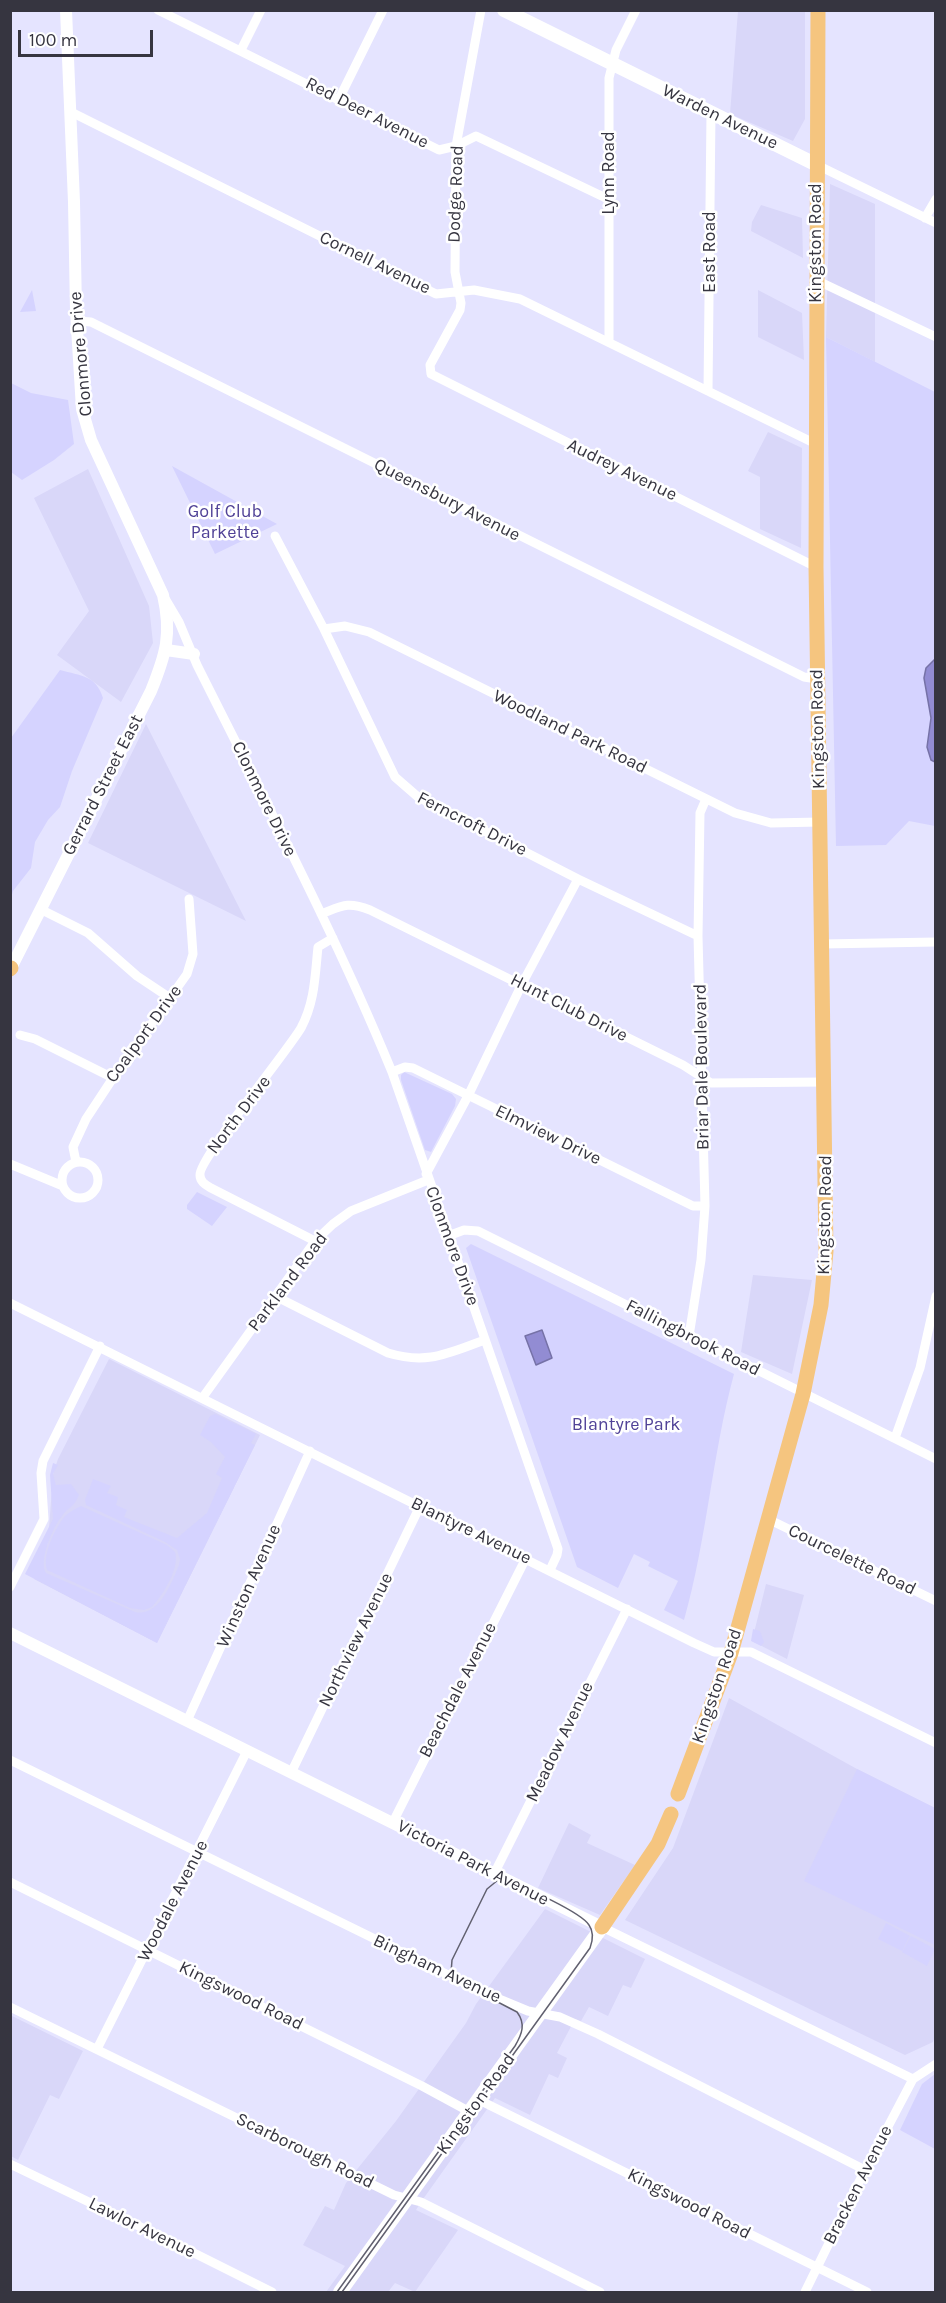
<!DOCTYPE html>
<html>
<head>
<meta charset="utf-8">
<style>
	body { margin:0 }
	#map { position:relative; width:946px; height:2303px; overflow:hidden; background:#e5e4ff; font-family:Karla,sans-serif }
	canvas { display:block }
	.frame { position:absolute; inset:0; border:12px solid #363540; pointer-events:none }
	.scale { position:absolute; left:18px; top:30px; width:135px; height:27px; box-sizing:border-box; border:3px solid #363540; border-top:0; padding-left:8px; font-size:18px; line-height:21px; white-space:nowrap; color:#363540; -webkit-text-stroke:4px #fff; paint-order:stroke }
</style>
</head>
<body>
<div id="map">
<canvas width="946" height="2303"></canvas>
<div class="frame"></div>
<div class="scale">100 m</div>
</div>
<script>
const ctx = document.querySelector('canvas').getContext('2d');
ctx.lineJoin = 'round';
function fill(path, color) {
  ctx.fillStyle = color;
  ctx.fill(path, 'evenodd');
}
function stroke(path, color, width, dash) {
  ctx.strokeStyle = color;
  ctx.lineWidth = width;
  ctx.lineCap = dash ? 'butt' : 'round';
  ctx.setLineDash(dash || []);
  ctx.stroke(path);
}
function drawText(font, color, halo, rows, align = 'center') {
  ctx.font = font + ' Karla,sans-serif';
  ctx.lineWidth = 5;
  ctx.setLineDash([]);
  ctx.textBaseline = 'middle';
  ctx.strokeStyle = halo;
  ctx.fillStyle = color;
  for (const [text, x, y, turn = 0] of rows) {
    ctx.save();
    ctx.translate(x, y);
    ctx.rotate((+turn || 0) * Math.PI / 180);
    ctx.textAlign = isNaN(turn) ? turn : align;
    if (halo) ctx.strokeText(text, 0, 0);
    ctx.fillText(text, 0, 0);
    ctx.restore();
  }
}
const built = new Path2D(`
	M738,11H805V119L793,141L730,114Z
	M830,184L875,204V362L826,337Z
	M761,205L802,218L803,258L751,231L752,222Z
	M758,290L802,313L804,360L758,337Z
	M768,432L802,448L801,548L760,529V477L748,471Z
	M88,469L149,606L153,643L121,702L57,655L89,611L34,498Z
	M146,724L246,921L88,843Z
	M753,1275L812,1280L792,1374L741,1352Z
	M109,1359L260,1435L157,1643L34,1579L48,1542L53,1474L58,1459Z
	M766,1584L804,1595L787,1659L752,1641Z
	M729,1698L857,1769L935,1808V2036L933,2042L905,2055L625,1920L673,1848Z
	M569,1823L591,1835L587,1843L635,1865L600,1915L538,1888Z
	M545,1909L645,1959L631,1988L623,1985L608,2016L589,2007L581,2021L575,2019L557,2053L567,2058L558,2078L549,2074L530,2115L495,2098L421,2202L416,2210L458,2230L415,2292L395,2283L388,2292H326L345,2266L303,2245L325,2206L334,2210L346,2183L396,2121L466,2023L476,2004Z
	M10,2015L83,2051L59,2099L50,2095L18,2160L11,2156Z`);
const green = new Path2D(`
	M32,290L36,311L20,312Z
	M826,337L935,392V826L909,821L886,845L836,846Z
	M11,383L31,393L68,400L74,444L54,460L22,480L11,472Z
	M172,466L277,524L215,554Z
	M60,670C81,676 96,675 103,698L72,771L60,807L48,820L35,842L31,868L13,891L11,898V738Z
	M404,1072L452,1094L456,1099L455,1106L431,1152L425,1150L401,1080V1075Z
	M197,1192L227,1207L212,1226L187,1209V1205Z
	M471,1244L734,1374C712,1455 707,1539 684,1620L664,1610L678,1581L648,1566L650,1562L634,1554L618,1588L577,1567L466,1248Z
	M215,1414L256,1434L251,1443L255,1445L157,1643L25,1574L53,1519L50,1475L53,1463L58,1465L53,1474L56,1485L71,1484L79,1495C73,1509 70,1505 62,1516C53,1527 38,1561 46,1573L135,1612C159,1617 171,1584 179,1565L180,1559L177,1550L165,1542L86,1505L85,1500L93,1479L111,1486L107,1493L118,1497L116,1505L127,1510L124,1517L177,1538L207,1513L222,1478L216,1474L225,1457L211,1442L200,1435L210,1416Z
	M81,1506L167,1545L175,1552C180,1568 163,1595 152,1607L144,1610L130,1608L47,1570C42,1555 55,1528 65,1516C69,1512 75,1509 81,1506Z
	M753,1629L760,1631L764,1642L761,1646L751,1641Z
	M857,1769L935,1808V1945L804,1881Z
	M886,1923L910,1936L902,1951L878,1939Z
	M911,1936L935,1949L927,1966L902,1952Z
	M935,2074V2149L900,2130L922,2084Z`);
const water = new Path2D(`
	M935,659V762L931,760L927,747L931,718L924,678L926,668Z
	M542,1330L552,1358L536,1365L525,1336Z`);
const minor = new Path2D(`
	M158,10L439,150L456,146L476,136L610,200
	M481,10L456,146L455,272L461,303L460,310L430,365L431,374L816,567
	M241,50L261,10
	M339,99L383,10
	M71,112L436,294L474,290L520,299L816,444
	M817,165L936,223
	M925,218L936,199
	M816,280L936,337
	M78,321L91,322L804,677L817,679
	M609,340V78L616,50L636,10
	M708,391L711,113
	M275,536L324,629L395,777L418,797L578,879L698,936
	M166,600L179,622L197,665C264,799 335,933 392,1072L558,1549L557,1555L550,1570
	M324,629L345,626L369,632L735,813L771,823L820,822
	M40,909L88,933L137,976L170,998
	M321,914C342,906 347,901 370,910L683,1065L711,1083L825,1082
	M822,944L936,942
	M20,1035L35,1039L113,1078
	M392,1072L405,1067L413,1068L693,1206H705
	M76,1162L73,1147L86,1119L113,1078L187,974L193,954L189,899
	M62 1180a18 18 0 1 1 36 0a18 18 0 1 1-36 0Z
	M10,1164L63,1186
	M426,1174L468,1096L522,984L578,879
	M448,1236L464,1230L478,1231L936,1459
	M315,1241L211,1188C206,1185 200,1182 200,1175C198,1160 287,1052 301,1028C315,1002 315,975 318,947L333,938
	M275,1296L388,1353C428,1365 448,1353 485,1340
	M10,1303L694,1643L714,1652H751L936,1743
	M689,1336L701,1260L705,1206L698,936L700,813L706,799
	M203,1397L315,1241L333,1224L351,1211L428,1180
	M895,1438L920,1368L936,1296
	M768,1519L936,1601
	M10,1587L44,1519L41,1473L43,1461L100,1346
	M187,1721L310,1451
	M10,1760L487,1994L528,2011L560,2017L598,2034L865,2170
	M291,1773L420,1506
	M393,1822L526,1558
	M494,1874L627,1609
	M10,1882L422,2086L470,2112
	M602,1927L913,2079
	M10,2007L394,2195L421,2202L600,2292
	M97,2049L247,1751
	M479,2100L867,2292
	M10,2164L176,2244L272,2292
	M805,2292L861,2178L913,2079L936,2064`);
const tertiary = new Path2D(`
	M166,650L194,654
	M11,968L151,691C166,654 172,634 163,595L91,440L82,409L76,311L74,202L66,10
	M10,1633L602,1927`);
const secondary = new Path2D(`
	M504,10L817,165
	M340,2292L602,1927`);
const primary = new Path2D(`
	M10,969L11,968
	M678,1794L731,1653L803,1394L821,1305L826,1251L816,567L818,10
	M602,1927L658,1844L671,1814`);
const tram = new Path2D(`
	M337,2292L515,2046C522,2034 526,2024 517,2012L457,1981L451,1973L452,1960L487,1889L498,1880L509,1881C524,1887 581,1912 589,1925C594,1932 593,1940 590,1948L342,2292`);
const streetNames = [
	["Red Deer Avenue",367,113,27],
	["Warden Avenue",720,117,26],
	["Lynn Road",609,173,-90],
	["Dodge Road",456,194,-88],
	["Kingston Road",816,243,-90],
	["East Road",710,252,-90],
	["Cornell Avenue",375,263,26],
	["Clonmore Drive",81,354,-95],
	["Audrey Avenue",622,470,26],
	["Queensbury Avenue",447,500,27],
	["Kingston Road",818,729,-91],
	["Woodland Park Road",570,732,26],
	["Gerrard Street East",103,785,-63],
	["Clonmore Drive",264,799,64],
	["Ferncroft Drive",472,824,27],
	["Hunt Club Drive",569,1008,27],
	["Coalport Drive",144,1034,-54],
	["Briar Dale Boulevard",702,1067,-91],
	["North Drive",239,1115,-53],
	["Elmview Drive",548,1135,26],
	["Kingston Road",825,1215,-89],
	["Clonmore Drive",452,1246,70],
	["Parkland Road",288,1282,-53],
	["Fallingbrook Road",693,1338,27],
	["Blantyre Avenue",471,1531,26],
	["Courcelette Road",852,1560,26],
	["Winston Avenue",249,1586,-66],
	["Northview Avenue",356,1640,-64],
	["Kingston Road",717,1686,-71],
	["Beachdale Avenue",458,1690,-63],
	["Meadow Avenue",560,1742,-64],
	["Victoria Park Avenue",473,1863,27],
	["Woodale Avenue",173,1901,-63],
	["Bingham Avenue",437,1969,25],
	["Kingswood Road",241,1996,26],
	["Kingston Road",476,2104,-54],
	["Scarborough Road",305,2151,26],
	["Bracken Avenue",858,2185,-63],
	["Kingswood Road",689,2204,27],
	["Lawlor Avenue",142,2228,26]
];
const parkNames = [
	["Golf Club",225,512],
	["Parkette",225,533],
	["Blantyre Park",626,1425]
];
fill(built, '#d9d7f9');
fill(green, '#d5d3ff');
fill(water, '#928cd3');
stroke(water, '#7672a7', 1.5);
stroke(minor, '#fff', 9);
stroke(tertiary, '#fff', 12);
stroke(secondary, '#fff', 14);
stroke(primary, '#f5c57f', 15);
stroke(tram, '#61606f', 1.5);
drawText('18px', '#363540', '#fff', streetNames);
drawText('18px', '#504297', '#fff', parkNames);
</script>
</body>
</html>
